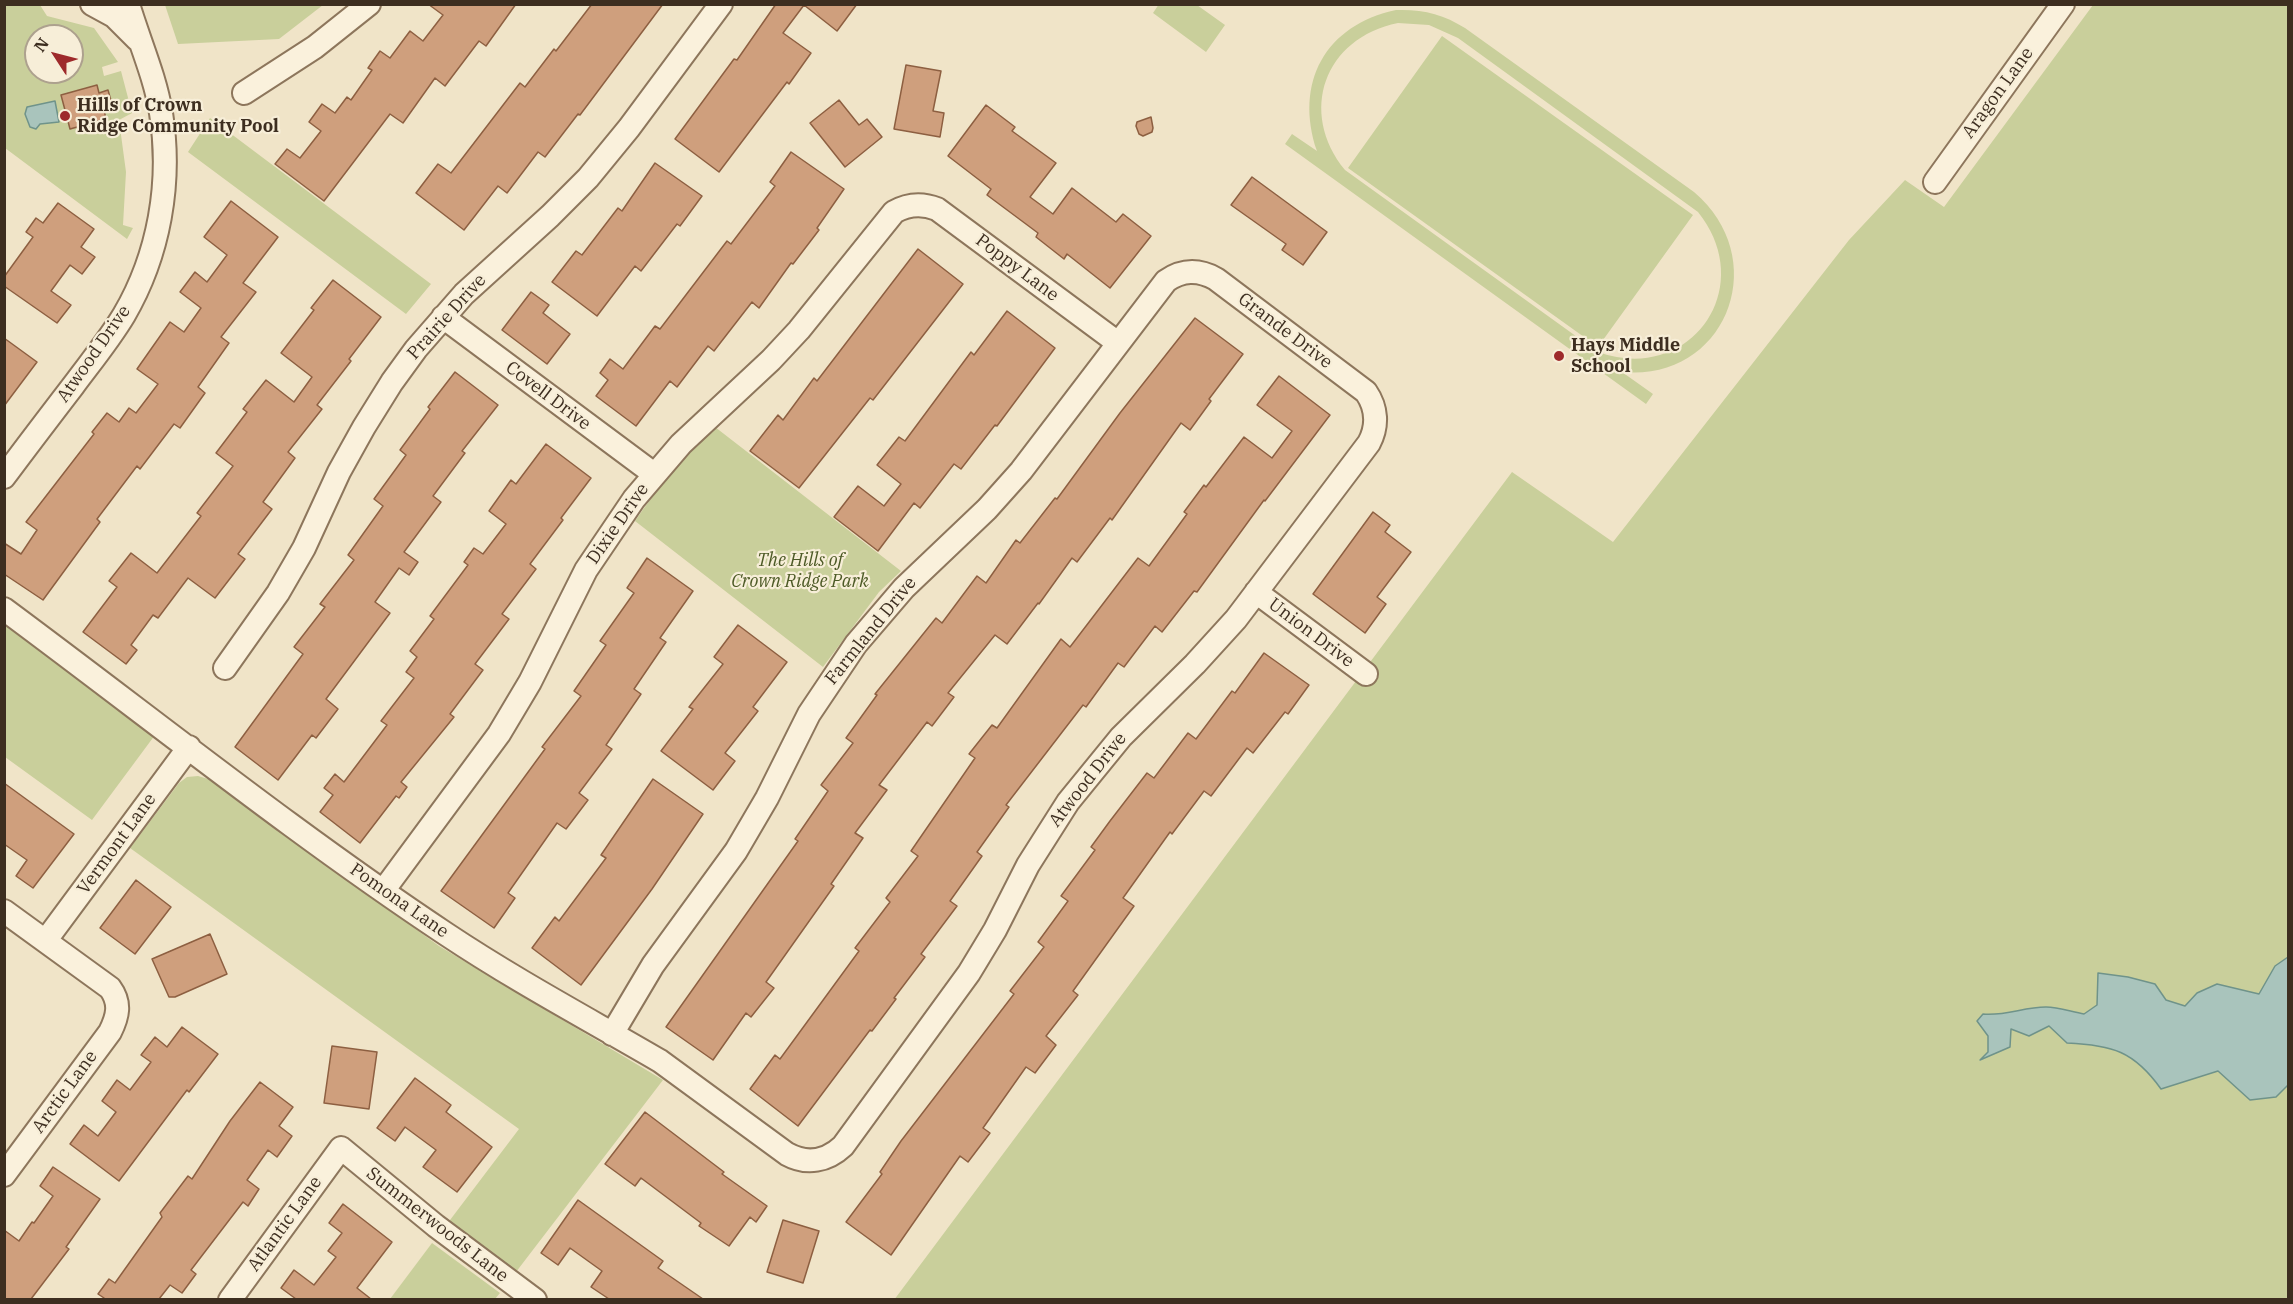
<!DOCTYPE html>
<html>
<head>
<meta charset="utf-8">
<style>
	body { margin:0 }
	#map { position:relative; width:2293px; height:1304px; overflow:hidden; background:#f0e4c8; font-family:"IBM Plex Serif",serif }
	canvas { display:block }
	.frame { position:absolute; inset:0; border:6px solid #3d2e20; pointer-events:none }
	.north { position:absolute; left:24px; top:24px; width:60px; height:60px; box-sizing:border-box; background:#f7eed8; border:2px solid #ada18e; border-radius:50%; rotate:306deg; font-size:16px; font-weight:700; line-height:24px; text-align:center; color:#3d2e20 }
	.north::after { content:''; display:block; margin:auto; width:21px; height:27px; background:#9e2a2b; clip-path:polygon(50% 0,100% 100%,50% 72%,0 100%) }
</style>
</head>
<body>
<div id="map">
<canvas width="2293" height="1304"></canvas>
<div class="frame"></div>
<div class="north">N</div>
</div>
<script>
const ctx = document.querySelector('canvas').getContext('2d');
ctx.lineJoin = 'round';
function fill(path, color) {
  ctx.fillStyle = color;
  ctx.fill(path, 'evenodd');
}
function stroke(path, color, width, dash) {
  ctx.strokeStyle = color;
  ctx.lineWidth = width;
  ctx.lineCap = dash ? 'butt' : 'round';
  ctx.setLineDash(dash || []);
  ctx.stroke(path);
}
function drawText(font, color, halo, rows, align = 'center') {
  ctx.font = font + ' "IBM Plex Serif",serif';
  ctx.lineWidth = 4.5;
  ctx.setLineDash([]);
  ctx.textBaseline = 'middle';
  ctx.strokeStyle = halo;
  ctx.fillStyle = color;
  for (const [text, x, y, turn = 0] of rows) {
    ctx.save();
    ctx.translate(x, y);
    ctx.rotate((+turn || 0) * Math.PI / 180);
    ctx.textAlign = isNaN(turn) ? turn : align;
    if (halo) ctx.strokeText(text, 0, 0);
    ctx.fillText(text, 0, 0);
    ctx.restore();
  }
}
const green = new Path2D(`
	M1159,4L1197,5L1225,25L1206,52L1153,13Z
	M4,5H40L47,16L94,28L118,62L102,67L104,76L121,71L132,113L119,120L126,172L123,225L133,228L127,239L5,148ZM36,36H72V72H36Z
	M165,5V4L323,5L279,39L178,44Z
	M2093,5H2288V1299L894,1300L1512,472L1613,542L1849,240L1905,180L1944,207Z
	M1396,10C1422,9 1443,14 1465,28L1694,192C1774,260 1726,382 1622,372L1653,394L1646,404L1285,144L1292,134L1317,151C1294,83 1325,25 1396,10ZM1398,23L1429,25L1458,38L1698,212C1759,288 1690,385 1598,352L1345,170C1298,112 1324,38 1398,23Z
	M1442,36L1693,215L1598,347L1348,168Z
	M210,118L431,284L406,314L188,152Z
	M715,427L901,571L879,592L823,667L635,521C658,488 684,454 715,427Z
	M4,620L155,735L92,820L5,757Z
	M198,776L215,781L439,946L663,1080L516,1272L447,1224L519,1129L130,848L179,783L187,777Z
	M432,1243L500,1293L495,1299H390Z`);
const water = new Path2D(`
	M55,101L59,122L40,124L36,129L30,127L25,114L27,107Z
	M2288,957V1085L2276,1097L2250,1100L2218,1071L2161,1089C2134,1051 2112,1045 2067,1043L2049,1026L2029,1036L2011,1029L2010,1047L1980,1060L1988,1052V1036L1977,1021L1983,1014C2007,1016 2023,1007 2046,1007C2058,1007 2072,1012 2084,1014L2097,1005L2098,973L2128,977L2155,984L2166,1000L2185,1006L2197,993L2217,984L2259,994L2275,966Z`);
const building = new Path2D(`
	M428,4H516L486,46L479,41L445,86L435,78L403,123L390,114L324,201L275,164L287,149L300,158L321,131L309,122L322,104L335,113L347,97L351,100L372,70L368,68L380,51L390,58L410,31L423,41L443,15Z
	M592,4H663L580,115L578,114L545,157L538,152L507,193L498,186L464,230L416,193L438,164L451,173L520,83L525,87L554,49L556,51Z
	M776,4H857L837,31L804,5L783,33L811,53L789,84L787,82L719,172L675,139L734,59L737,60Z
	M906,65L941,71L933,111L944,113L940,137L894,129Z
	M97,85L99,93L108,90L113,108L104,110L106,119L70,129L61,95Z
	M839,100L859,125L867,119L882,137L845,167L810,123Z
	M986,105L1015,127L1012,131L1056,163L1030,197L1053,214L1072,188L1116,222L1123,214L1151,236L1110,288L1067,254L1064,259L1036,237L1038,233L987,195L991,189L948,156Z
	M1151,117L1153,128L1152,132L1143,136L1139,134L1136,126L1137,122Z
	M791,152L844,189L817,228L819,230L793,264L791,263L759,308L752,302L714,351L708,346L677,387L670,381L636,426L596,396L608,380L600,373L610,359L623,369L655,326L660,329L727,241L731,244L775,186L770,182Z
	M655,163L702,196L680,226L677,224L641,271L635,266L597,316L552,282L576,251L582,255L618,208L622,211Z
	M1252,177L1327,232L1303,265L1282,250L1286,244L1231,205Z
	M231,201L278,237L243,283L256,292L221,337L229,343L198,387L205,393L180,428L174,424L140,469L137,466L97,519L100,522L43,600L4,574V543L21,554L37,530L26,522L94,434L92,432L107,413L119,422L129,408L136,413L158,384L137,369L170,322L184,332L201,308L180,292L195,272L207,282L227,255L204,237Z
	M58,203L94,229L81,247L95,257L82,274L70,265L51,291L71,305L57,323L4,286V277L33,237L26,232L36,218L43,223Z
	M918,249L963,284L873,400L870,398L799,488L750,451L778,415L783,420L814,378L817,381Z
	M333,280L381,317L349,359L351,361L317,405L322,409L288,452L295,458L263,502L272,509L238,554L245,559L215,598L188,578L158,618L153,615L131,645L137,650L126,664L83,632L117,587L109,581L131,553L157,573L201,516L197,513L233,466L216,453L247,412L243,409L266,380L294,402L312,377L281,353L314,310L311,308Z
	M531,292L549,305L543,313L570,334L547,364L502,330Z
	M1007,311L1055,348L997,426L995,425L961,469L954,464L920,508L914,503L878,551L834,517L858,486L884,506L901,484L877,465L899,437L905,441L971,352L974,355Z
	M1195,318L1243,354L1209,399L1211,401L1190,430L1181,423L1112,520L1110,518L1077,562L1072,558L1039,604L1038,603L1007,644L995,635L948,693L954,697L932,726L927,722L879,785L887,790L855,833L863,838L831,884L834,886L766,982L774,988L751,1017L746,1013L713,1060L666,1027L798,841L795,839L828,791L821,785L853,743L846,738L877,695L875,694L936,618L942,623L977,576L986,583L1016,540L1020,543L1055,498L1057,499L1120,413Z
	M4,338L37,362L4,406Z
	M455,372L498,405L462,451L465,453L433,496L441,502L404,552L418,562L409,575L399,568L375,602L390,613L326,699L338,709L316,738L312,735L278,780L235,747L303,654L294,647L325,607L320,604L354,560L348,555L383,506L374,499L406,455L400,450L430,409L428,407Z
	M1279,376L1330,415L1265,501L1264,500L1197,592L1194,591L1162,632L1155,626L1124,667L1118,663L1086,707L1083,705L1006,805L1009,807L977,852L982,856L950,901L957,906L921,954L925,957L894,998L896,999L872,1031L870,1030L798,1126L750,1089L775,1055L780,1059L859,951L855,948L890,902L886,898L918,856L911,851L975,758L969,754L992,725L997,728L1061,639L1070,647L1138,558L1149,566L1187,514L1184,512L1204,485L1206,487L1244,437L1272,458L1292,431L1257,405Z
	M546,444L591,478L561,518L563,520L530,564L536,569L502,614L509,619L475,664L483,670L450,714L454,717L401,782L407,787L399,798L396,796L360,843L320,812L333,795L324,788L335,774L344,782L387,725L381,721L414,678L406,672L417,657L410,651L434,619L430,616L468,565L464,562L474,548L483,554L506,524L489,511L511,480L516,484Z
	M1373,512L1390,525L1385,532L1411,552L1377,597L1386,604L1365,633L1313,594Z
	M647,558L693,591L660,638L666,642L634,689L641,694L606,745L612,749L579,793L588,800L566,829L557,823L508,893L515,898L494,928L441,891L545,749L542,747L581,696L574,691L606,645L600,641L634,593L627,588Z
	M738,625L787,662L753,707L758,711L725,753L735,761L713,790L661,751L693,709L689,707L723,664L714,657Z
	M1264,653L1309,685L1288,714L1285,712L1253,753L1247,748L1211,796L1204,791L1172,834L1170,832L1123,898L1134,906L1073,991L1078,995L1046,1036L1056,1045L1035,1073L1026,1067L983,1128L990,1133L968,1162L960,1156L891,1255L846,1222L882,1174L880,1172L901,1141L1014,994L1010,991L1044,947L1038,942L1068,901L1061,896L1095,850L1091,847L1110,821L1147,773L1154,778L1188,733L1196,739L1232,691L1235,693Z
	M653,779L703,814L652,889L581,985L532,948L555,917L559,921L606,858L601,855Z
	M4,783L74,834L33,888L16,876L27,860L4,844Z
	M136,880L171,907L135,954L100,928Z
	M210,934L227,974L175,997H169L152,959Z
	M182,1027L218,1054L189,1092L187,1090L119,1181L70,1144L84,1125L98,1136L116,1112L102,1101L117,1080L130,1090L151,1062L141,1055L155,1037L167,1047Z
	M332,1046L377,1052L369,1109L324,1103Z
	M415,1078L451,1105L446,1112L492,1147L457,1192L423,1167L436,1150L405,1127L395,1141L377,1128Z
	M260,1082L293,1107L279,1126L292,1136L277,1157L268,1150L247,1180L259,1189L248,1206L243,1202L191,1270L196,1274L182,1293L170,1285L159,1299H103L104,1298L98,1294L109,1279L115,1283L162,1217L160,1213L188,1176L192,1179L230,1121Z
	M645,1112L724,1172L722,1174L767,1206L756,1222L750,1217L729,1246L699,1226L701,1223L641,1178L635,1186L605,1164Z
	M53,1167L100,1199L66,1247L69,1249L31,1299H4V1230L19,1241L32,1222L34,1223L53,1196L40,1186Z
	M578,1200L663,1261L658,1268L703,1299H609L591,1287L602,1271L570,1248L558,1265L541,1253Z
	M343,1204L392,1242L357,1288L371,1299H296L281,1288L294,1270L314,1285L336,1257L328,1251L342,1233L329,1223Z
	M783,1220L819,1231L803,1283L767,1272Z`);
const minor = new Path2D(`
	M92,4L114,16L137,39
	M244,93L315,47L369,4
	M1935,182L2063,4
	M443,317L654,474
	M4,477C27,446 50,416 73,386C90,363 109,340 124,315C159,255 172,183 161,113C155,76 139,41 128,4
	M1256,592L1366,674
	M4,609C151,718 294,833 446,934C515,980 588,1019 660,1061L787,1154C807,1165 827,1161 843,1146L969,973L995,930L1028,865L1068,802L1121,737L1195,664L1236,619L1369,443C1378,426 1377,408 1366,392L1216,279C1198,269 1182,270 1166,281L1021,471L987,509L904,588L856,644L809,714L767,798L736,851L653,965L612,1034
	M225,668L278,593L304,548L339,472L364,427L392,382L416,349L464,294L550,216L588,178L629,128L721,4
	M383,891L499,734L530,682L586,570L634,499L681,444L771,360L799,330L894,212C908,204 922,203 937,209L1118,343
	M4,911L110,988C121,1003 118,1016 110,1032L4,1175
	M46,940L189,747
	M230,1300L341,1148L436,1226L535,1300`);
const markers = [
	[65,116,6,"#9e2a2b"],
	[1559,356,6,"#9e2a2b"]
];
const streetNames = [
	["Aragon Lane",1998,93,-54],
	["Poppy Lane",1017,268,37],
	["Prairie Drive",447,317,-48],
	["Grande Drive",1285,331,37],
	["Atwood Drive",94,354,-55],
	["Covell Drive",548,396,37],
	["Dixie Drive",618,524,-55],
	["Farmland Drive",871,631,-51],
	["Union Drive",1311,633,37],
	["Atwood Drive",1088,780,-52],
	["Vermont Lane",117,844,-54],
	["Pomona Lane",399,901,35],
	["Arctic Lane",65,1092,-54],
	["Atlantic Lane",285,1224,-54],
	["Summerwoods Lane",437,1225,38]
];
const poiNames = [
	["Hills of Crown",77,106],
	["Ridge Community Pool",77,127],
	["Hays Middle",1571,346],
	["School",1571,367]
];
const parkNames = [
	["The Hills of",800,561],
	["Crown Ridge Park",800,582]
];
fill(green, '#c9cf9b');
fill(water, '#a9c4bc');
stroke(water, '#6f938a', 1.5);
fill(building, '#cf9f7d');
stroke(building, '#8d5f41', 1.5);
stroke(minor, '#8d765c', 26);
stroke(minor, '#faf1dc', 22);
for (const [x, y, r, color] of markers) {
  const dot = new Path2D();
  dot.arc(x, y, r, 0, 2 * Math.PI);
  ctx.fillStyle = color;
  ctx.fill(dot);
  stroke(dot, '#f7eed8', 2);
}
drawText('18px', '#3d2e20', '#f7eed8', streetNames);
drawText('bold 18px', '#3d2e20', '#f7eed8', poiNames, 'left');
drawText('italic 18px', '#4d5a26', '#f7eed8', parkNames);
</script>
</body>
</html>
